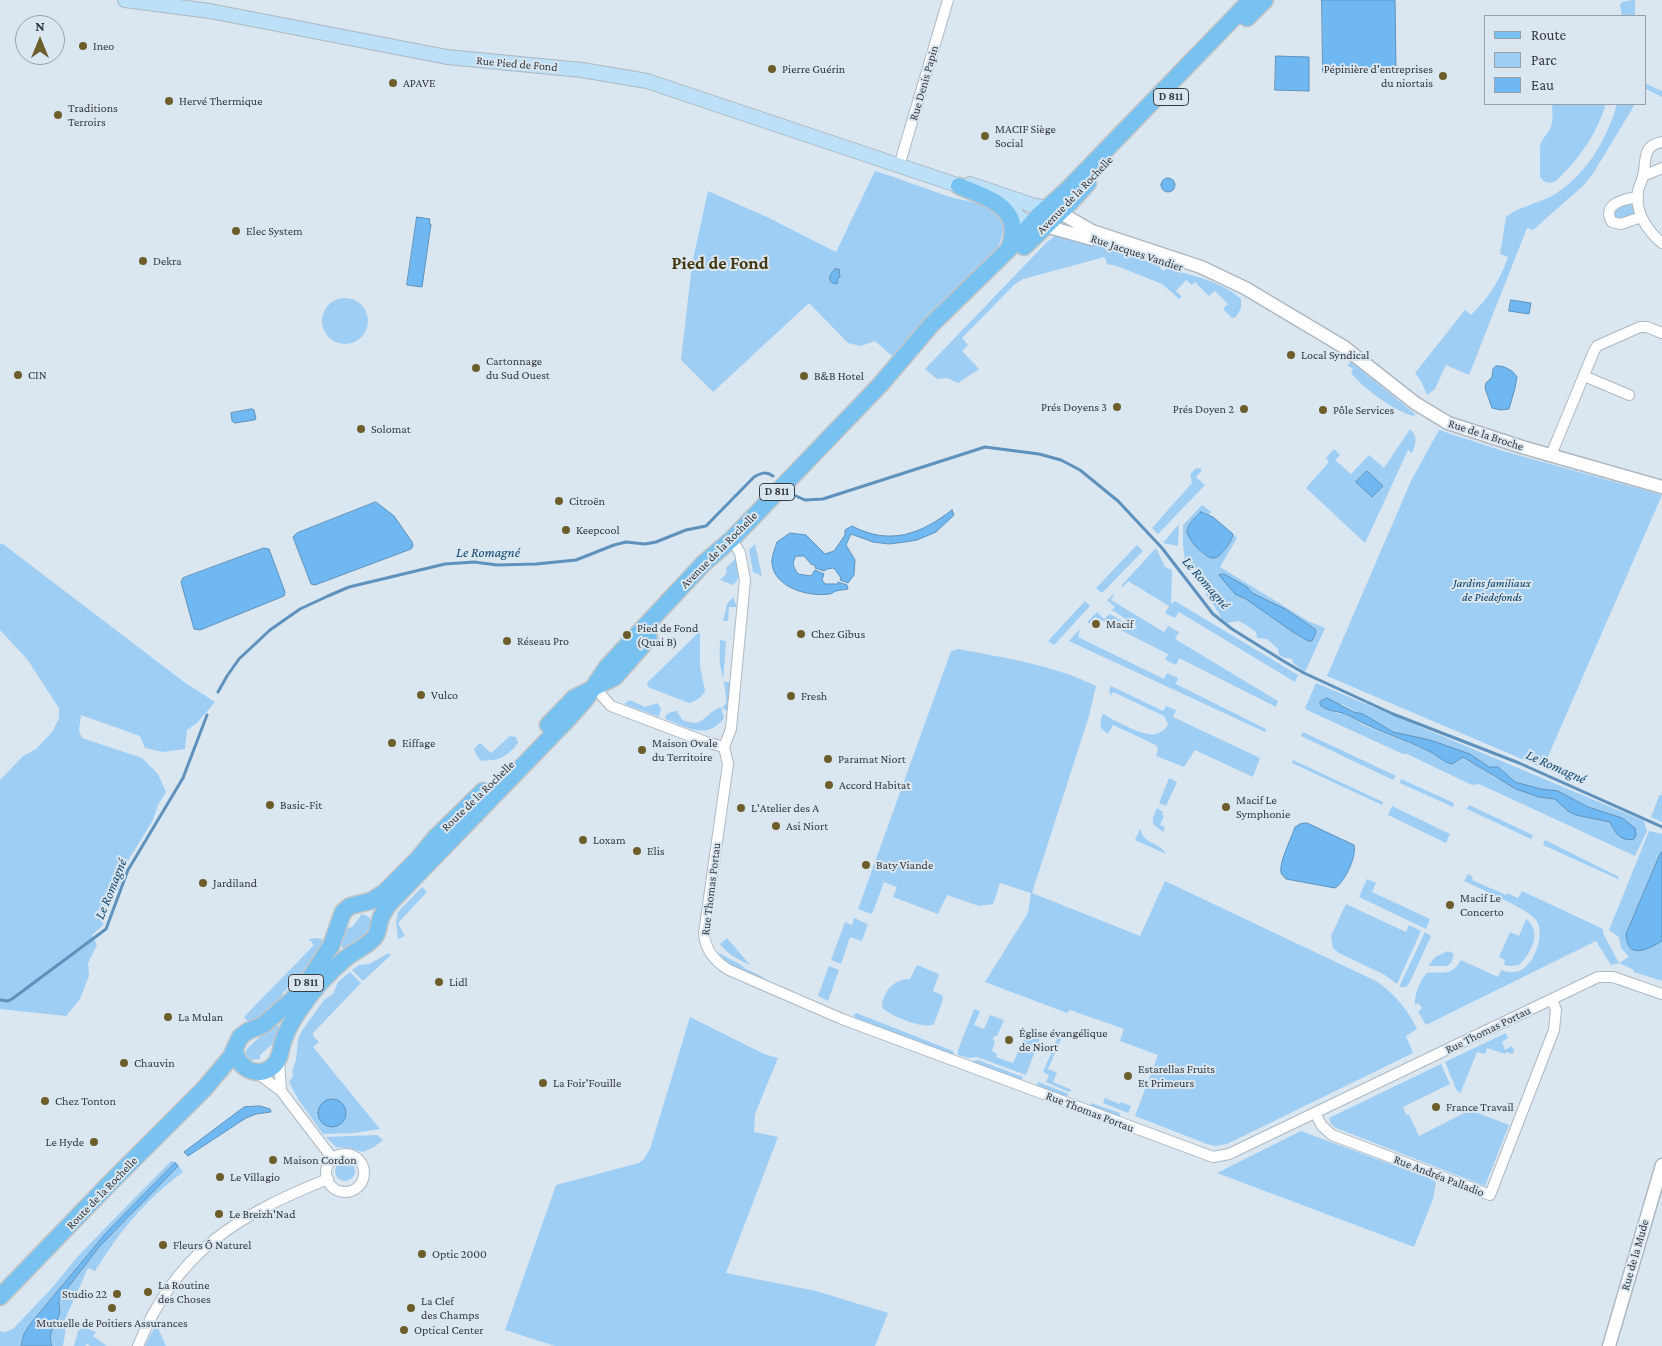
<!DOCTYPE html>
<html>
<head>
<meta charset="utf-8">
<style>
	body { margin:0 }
	#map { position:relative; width:1662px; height:1346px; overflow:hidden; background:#dae6f0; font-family:"Crimson Pro",serif }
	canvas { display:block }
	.legend { position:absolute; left:1484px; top:15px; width:162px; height:90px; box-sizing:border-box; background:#dae6f0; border:1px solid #98a1a9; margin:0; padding:6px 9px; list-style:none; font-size:15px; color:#353a3e }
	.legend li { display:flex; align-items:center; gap:10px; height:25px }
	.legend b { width:25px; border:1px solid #98a1a9 }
	.north { position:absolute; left:15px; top:15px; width:50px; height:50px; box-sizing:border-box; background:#dae6f0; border:1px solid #98a1a9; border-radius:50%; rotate:0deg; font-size:14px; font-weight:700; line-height:20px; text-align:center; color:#353a3e }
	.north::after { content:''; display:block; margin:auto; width:18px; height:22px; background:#6c5d2a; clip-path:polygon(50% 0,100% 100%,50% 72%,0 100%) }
</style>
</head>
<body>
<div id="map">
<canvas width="1662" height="1346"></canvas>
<ul class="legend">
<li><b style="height:6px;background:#77c2f1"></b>Route</li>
<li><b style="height:14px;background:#9fcef5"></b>Parc</li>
<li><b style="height:14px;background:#6fb8f2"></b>Eau</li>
</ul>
<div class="north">N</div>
</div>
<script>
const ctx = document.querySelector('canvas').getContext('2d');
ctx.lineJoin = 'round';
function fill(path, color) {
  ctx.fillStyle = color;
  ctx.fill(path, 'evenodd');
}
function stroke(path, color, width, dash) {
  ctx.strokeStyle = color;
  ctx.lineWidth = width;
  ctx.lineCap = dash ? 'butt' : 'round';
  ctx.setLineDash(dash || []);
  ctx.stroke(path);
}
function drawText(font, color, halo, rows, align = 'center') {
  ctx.font = font + ' "Crimson Pro",serif';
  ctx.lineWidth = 4;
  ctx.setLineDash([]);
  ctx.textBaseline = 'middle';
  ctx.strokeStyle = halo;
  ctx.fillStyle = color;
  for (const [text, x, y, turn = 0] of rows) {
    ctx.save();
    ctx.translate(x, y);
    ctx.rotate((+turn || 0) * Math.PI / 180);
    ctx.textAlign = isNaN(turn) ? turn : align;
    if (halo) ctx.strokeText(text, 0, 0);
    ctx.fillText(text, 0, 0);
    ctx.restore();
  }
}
const green = new Path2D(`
	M1632,0H1635V16H1622L1620,5L1622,2Z
	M1646,84L1662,91V97L1646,89Z
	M1552,104H1606C1596,135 1580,158 1556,181C1550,184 1544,183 1540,177V146C1542,138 1547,135 1550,129C1554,121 1552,112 1552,104Z
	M1617,104H1635L1594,172L1584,185L1533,230L1527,228L1469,375L1446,365L1435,389L1427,395L1421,381L1415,373L1465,310L1471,315C1490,296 1499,282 1508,257L1500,254L1506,217C1515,209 1536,203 1548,198C1583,180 1607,141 1617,104Z
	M875,171C898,178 921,187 944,195C960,201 982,201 995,212C1009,223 1002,242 994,253L893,357L875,341L861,346L848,343L809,303L713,392L681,360L692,264L708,191L767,217L836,252Z
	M1629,203L1634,206V214L1624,220L1614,218L1613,209Z
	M1060,236L1074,237L1161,266L1160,269L1165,271L1166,268C1191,275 1221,281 1241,299V308L1236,317L1232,318L1223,309L1228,304L1215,291L1209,296L1195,282L1192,285L1186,280L1176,291L1182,297L1179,299L1162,284L1117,266L1107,264L1105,257L1023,279L1014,285L962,338L968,345L962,351L979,369L958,383L947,378L937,379L925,369L1047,242L1054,237Z
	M322 321a23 23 0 1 1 46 0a23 23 0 1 1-46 0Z
	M1351,362L1415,414L1414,416C1395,412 1363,388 1351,373L1353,369L1347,365Z
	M1410,429C1418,436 1416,443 1412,453L1408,450L1365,543L1306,488L1329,462L1326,458L1334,449L1340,455L1335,460L1351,474L1369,455L1384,468Z
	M1439,430L1503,451L1662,495L1543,768L1327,676L1411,481Z
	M1199,468L1202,470L1196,477L1205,485L1158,534L1152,528L1192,483L1190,475L1195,469Z
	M1202,505L1211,512L1209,515L1204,513L1195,518L1189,526L1200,551L1205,556L1232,539L1233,534L1237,538L1220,567L1310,622L1325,628L1305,672L1293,663L1292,659L1285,658L1279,655L1278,649L1267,639L1257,638L1256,632L1245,624L1238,621L1228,623L1222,619L1212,602L1206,595C1207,581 1198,567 1185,560L1183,546V525Z
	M1179,524L1178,546L1163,543Z
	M0,544H3L184,682L215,702L197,723L187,730L185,749L163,752L145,748L140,736L81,715L79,730L82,738L142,758L158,774L166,792L158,805L153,820L129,859L118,890L108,898L103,925L92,935L97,945L88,963L89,976L80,999L66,1016L0,1009V780L23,756L36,749L53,731L59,718V708L27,659L0,630Z
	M755,544L762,576L753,572L749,550Z
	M1137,545L1143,551L1102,593L1096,588Z
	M1156,548L1165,567L1172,570L1171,604L1175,601L1298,675L1295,682L1179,612L1175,618L1165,613L1169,606L1128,581L1123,587L1121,586Z
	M736,558C739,569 743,576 733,585L720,580L727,573L726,568Z
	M1115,593L1111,600L1164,632L1168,626L1179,632L1175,639L1278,701L1276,707L1179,658L1176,665L1165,660L1168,654L1095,617L1091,624L1087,622L1097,612L1104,619L1110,614L1135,629L1137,626L1112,610L1115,607L1107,600Z
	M733,597L737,607H729L728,621H723L727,604Z
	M1085,601L1090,606L1054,645L1048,641Z
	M1080,629L1078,637L1164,679L1167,673L1178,678L1176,684L1266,729L1265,732L1069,641Z
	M698,633H700V666L705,691C703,696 695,702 689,703L648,687L647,683Z
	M720,640L726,641L723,682H730L728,711L725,710L722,707L726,704C727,690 722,678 720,664C719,656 720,648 720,640Z
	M959,649C1005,658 1054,665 1096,686L1089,716L1032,893L1140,936L1165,881L1378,982C1395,995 1408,1010 1417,1029L1406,1036L1413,1053L1227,1144L1215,1146L1207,1144L1135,1116L1158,1055L1120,1041L1124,1029L1070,1010L1067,1013L985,982L1028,913L1031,893L1000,883L993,904L979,906L947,895L938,914L893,897L897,887L884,882L872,914L858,909L951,651Z
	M1316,683L1644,821L1647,831L1635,856L1479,784L1472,785L1407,754H1403L1307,710L1305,708ZM1342,704L1393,732L1430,740L1470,754L1489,767H1498L1515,782L1541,789L1558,791L1588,807L1622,818L1614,830L1610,822L1576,815L1555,799L1539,797L1494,777L1472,761L1463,757L1456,762H1447L1430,751L1363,725L1344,713L1339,714L1323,708Z
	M1111,686L1163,711L1166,706L1176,710L1173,717L1260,758L1253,777L1195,750L1184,767L1156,756L1158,749L1156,745L1113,725L1108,734C1099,728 1099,723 1103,714C1114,720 1136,732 1148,734C1156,736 1165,731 1168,724L1164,716L1113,692L1111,696L1109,691Z
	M630,700L645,707L657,703L661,708L659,717L624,704Z
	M721,707L724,718C707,741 687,727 665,719L666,715L671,712L677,711L682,720C706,728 700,716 721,707Z
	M1303,732L1396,776L1393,780L1301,736Z
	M510,736L516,737L518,743C513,750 503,759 494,760C489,760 486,760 481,761L477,756L474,749L480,743L491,753Z
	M1293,760L1383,802L1382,805L1292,763Z
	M1169,778L1177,782L1166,806L1159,803Z
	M1401,779L1454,803L1453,807L1400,783Z
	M1660,794L1662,795V822L1651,817Z
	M1469,805L1533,835L1531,839L1467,809Z
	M1392,806L1450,834L1446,843L1388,815Z
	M1157,808L1163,812L1162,815L1164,816L1160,825L1165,827L1163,832L1153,824V818Z
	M1140,829C1144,845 1160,842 1166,854L1135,840Z
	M1649,831L1662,834V981L1634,972V970L1619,963L1611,965L1596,941L1426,1025L1418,1012L1422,1008L1418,1003L1415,1005C1414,995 1420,980 1427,973C1444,971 1451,977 1461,960L1498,977L1501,970C1508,973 1517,973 1523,969C1536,960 1545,933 1536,920C1527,908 1480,889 1464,881L1468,874L1473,877L1472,880L1506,895L1507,893L1518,898L1522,891L1603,929V933L1619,963L1629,957L1621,948L1619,937L1609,930Z
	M1545,840L1619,877L1618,879L1543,845Z
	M1367,879L1376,883L1372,892L1430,919L1426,929L1359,897Z
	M422,887L427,892L398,923L405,936L398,939L396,922L398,912Z
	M1346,904L1406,932L1409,925L1421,931L1397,984L1385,975L1339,953L1333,948L1331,936Z
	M361,914C388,919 354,944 345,951L339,943L347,928L352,927L360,917Z
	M854,918L868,924L862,941L850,937L841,964L831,960L845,922L852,925Z
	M1526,919C1543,931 1531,954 1519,965L1510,966L1504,965L1505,960L1499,957L1510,932L1519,936Z
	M1425,932L1431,936L1409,984L1406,987H1399Z
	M318,938L323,940L314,959L283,993L282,998L264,1013L267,1017L249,1023L244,1017L314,945L309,939Z
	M727,938L750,965C739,960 727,954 720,944Z
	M1448,951L1454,954L1451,963L1447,966H1428L1435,957Z
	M717,952L743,966L744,968L765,978C750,979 726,963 717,952Z
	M389,953L391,955L363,981L352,970L359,965L369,964Z
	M917,965L939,974L933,991L942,995L943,999L934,1024C925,1030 889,1016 882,1007C883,991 894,979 910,979Z
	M829,966L839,970L828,1001L818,996Z
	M350,972L361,983L313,1033V1036L319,1042L313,1047L380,1129L354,1133L323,1134L298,1099L289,1082L293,1076L292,1071L296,1060L298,1040L301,1032L324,1000L333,994L338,982Z
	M974,1009L980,1011L974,1025L984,1029L990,1015L1004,1020L997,1036H994L993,1040L995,1041L992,1051L997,1054L996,1057L1013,1063L1028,1030L1041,1035L1026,1075L977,1057L969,1058L958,1055V1050Z
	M856,1013L953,1051L955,1057L855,1019L854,1015Z
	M690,1017L764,1054L778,1058L755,1114L754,1132L778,1137L726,1273L816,1291L888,1313L875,1346H555L505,1330L556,1185L639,1163L644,1159L650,1149Z
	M275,1022L282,1029L273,1045L270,1046L260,1055V1059L250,1060L246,1054V1050Z
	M1061,1030L1064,1032L1048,1069L1057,1073L1053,1082L1072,1090L1069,1092L1046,1082L1049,1075L1043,1072Z
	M1506,1033L1508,1038L1502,1042L1505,1050L1512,1046L1514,1050L1513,1054L1506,1052L1505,1054L1487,1048L1485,1054L1477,1052L1460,1094L1459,1091H1457L1445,1062Z
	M978,1060L1023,1077L1022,1079L1017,1080L970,1062Z
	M1441,1064L1450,1084L1403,1107L1406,1114L1409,1115L1419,1136L1470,1110L1509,1125L1485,1186L1336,1128L1331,1124L1329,1118Z
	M1038,1082L1069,1094L1065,1097L1039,1088L1037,1084Z
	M1105,1098L1119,1104L1121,1102L1131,1106L1128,1113L1103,1103Z
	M1091,1103L1120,1113L1119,1119L1090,1108Z
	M1301,1131L1433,1180L1436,1183L1433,1199L1414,1247L1217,1173Z
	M377,1135L383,1140L374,1147L363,1152L349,1148L336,1147L326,1137Z
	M335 1171a10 10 0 1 1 20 0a10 10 0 1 1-20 0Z
	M171,1161L176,1162L183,1172C143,1202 121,1230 95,1271L88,1268L62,1326L66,1328L63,1346H52C47,1333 55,1326 59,1315C61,1310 58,1304 59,1299L99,1247L134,1212L175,1163L106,1233L31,1323L24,1334L21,1346H0V1331L5,1332L13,1329L51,1289L79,1255Z
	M157,1326L166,1346H145L154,1328Z
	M84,1327L96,1332L93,1336L107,1346H91L87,1344L85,1346H74L78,1331Z`);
const water = new Path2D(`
	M1322,0H1395L1396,72L1323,73Z
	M1276,56L1309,57V91L1275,90Z
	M1161 185a7 7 0 1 1 14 0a7 7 0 1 1-14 0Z
	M417,217L430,219L429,224H431L422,287L407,285Z
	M835,269H839L840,277L837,279L838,283L835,284C826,281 830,274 835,269Z
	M1511,300L1531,303L1529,314L1509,311Z
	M1496,366C1503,365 1513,370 1517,377L1515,388L1509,409L1501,410L1492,408L1485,388L1486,383L1492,377L1493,369Z
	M252,409L254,410L256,419L254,420L235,423L232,421L231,413Z
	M1367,471L1383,486L1372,497L1356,482Z
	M376,502L394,516L412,542L413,546L411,549L315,585L311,584L293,537L297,533Z
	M952,510L954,515L936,532L917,540L905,542L889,544L873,542L851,534L846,545L855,560L854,575L848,583L840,580L841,578L834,568L827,569L824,571L815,568L816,566L811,564L804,556H796C791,564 794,567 798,574L811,576L815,570L824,574L822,580L825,584H838V582L847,585L848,589C844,590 839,590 836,591C831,593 835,593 829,594C809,597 775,588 772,564C771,557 775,549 777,542L790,533L806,535L825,554L834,551L845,535V530L852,526C890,546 921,534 952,510Z
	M1201,512L1213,517L1233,534C1232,540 1229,543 1226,548C1222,552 1220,557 1214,558C1205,559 1188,540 1187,531C1187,525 1197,515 1201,512Z
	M264,548L269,549L285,592L284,596L200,630L194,629L181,582L183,578Z
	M1224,574L1247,587L1252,593L1285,609L1315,629L1316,632L1312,641H1308L1293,632L1246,599L1235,594L1219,575Z
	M1327,698L1354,712L1363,714L1393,732L1430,740L1470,754L1489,767H1498L1515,782L1541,789L1558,791L1588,807L1622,818L1635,828L1636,835L1634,839C1621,842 1615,833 1610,822L1576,815L1568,811L1555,799L1539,797L1516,789L1463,757L1452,764C1443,762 1437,755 1429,751C1402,738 1373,730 1348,715C1340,711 1327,712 1320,705V702Z
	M1307,823L1354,845C1357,856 1345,882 1335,888L1286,879C1284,876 1281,875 1281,872C1279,862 1292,837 1295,827L1300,824Z
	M1662,852V941C1648,949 1627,961 1626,934L1660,854Z
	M318 1113a14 14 0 1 1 28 0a14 14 0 1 1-28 0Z
	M260,1106L270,1109L271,1112L256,1114L246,1118L188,1156L184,1152L244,1107Z
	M175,1163L178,1166L99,1247L59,1299C58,1304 61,1310 59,1315C55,1326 47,1333 52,1346H21L24,1334L31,1323L106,1233Z`);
const stream = new Path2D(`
	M796,496L805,500L823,499L985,447L1039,454L1061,460L1080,470L1118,501L1162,548L1213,614L1232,629L1285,662L1304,673L1393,714L1519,763L1662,827
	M218,692L227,676L239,659L270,630L300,609L328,596L349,587L445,564L474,562L497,565L536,564L576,560L614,545L626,542L645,544L656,542L686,530L706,526L754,477C761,473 766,471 773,476
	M0,1000L8,1001L12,999L106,929L128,870L183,778L207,715`);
const minor = new Path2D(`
	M1662,142C1641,146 1647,161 1643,176C1642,181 1639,186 1638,191C1635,212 1647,230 1662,243
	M899,166L948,0
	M1643,176L1662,168
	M1638,197C1624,199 1601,204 1612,222L1621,224L1641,217
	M1584,376L1629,395
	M1551,455L1594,351L1597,346L1640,327H1647L1662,333
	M732,539L740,553L745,580L731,729L724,747L728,764L704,933C705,950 714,961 729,970L842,1019L1213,1157L1229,1154L1598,977H1613L1662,994
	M594,687L611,706L706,742L724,747
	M279,1060L281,1091
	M256,1072L281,1091L333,1159
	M1315,1113L1322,1126L1332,1135L1490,1195L1554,1030L1556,1010L1552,999
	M326 1173a19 19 0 1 1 38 0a19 19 0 1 1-38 0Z
	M138,1346C176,1252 237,1215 328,1179`);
const tertiary = new Path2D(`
	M1059,212L1092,231L1201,267L1245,288L1344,347L1415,403L1448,423L1522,447L1662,487
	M1045,226L1092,239
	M1609,1346L1662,1165`);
const secondary = new Path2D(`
	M125,0L210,11L447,57L582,70L647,81L969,189
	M970,184L1032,205L1047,208
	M1005,202L1020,218L1031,224`);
const primary = new Path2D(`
	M1247,18L1265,0
	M959,186C988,199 1025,207 1009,248
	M1024,247L1070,203L1088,183
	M548,725L574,698L615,677L649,638
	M235,1051C238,1068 257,1079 272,1067C281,1060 280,1049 284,1039C287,1030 292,1021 298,1012C311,992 328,973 346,958C355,951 367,946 374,938C379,932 378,926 380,920C382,914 386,908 390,903L570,717L585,700L607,667L662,608L704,563L732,539L880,385L931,325L1009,249L1039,215L1066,191L1251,0
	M0,1297L108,1185L204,1089L231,1057L240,1037L248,1031L263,1025L292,1000L312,975L331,946L343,912L350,906L371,901L385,892L416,861L435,838L483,791`);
const markers = [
	[83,46,5,"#6c5d2a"],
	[772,69,5,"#6c5d2a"],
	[1443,76,5,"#6c5d2a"],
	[393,83,5,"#6c5d2a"],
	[169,101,5,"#6c5d2a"],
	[58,115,5,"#6c5d2a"],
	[985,136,5,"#6c5d2a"],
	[236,231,5,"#6c5d2a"],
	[143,261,5,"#6c5d2a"],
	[1291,355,5,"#6c5d2a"],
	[476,368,5,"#6c5d2a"],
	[18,375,5,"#6c5d2a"],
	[804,376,5,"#6c5d2a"],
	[1117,407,5,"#6c5d2a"],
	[1244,409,5,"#6c5d2a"],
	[1323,410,5,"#6c5d2a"],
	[361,429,5,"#6c5d2a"],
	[559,501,5,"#6c5d2a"],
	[566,530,5,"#6c5d2a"],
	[1096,624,5,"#6c5d2a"],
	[801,634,5,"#6c5d2a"],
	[627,635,5,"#6c5d2a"],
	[507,641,5,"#6c5d2a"],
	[421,695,5,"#6c5d2a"],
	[791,696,5,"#6c5d2a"],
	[392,743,5,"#6c5d2a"],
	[642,750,5,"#6c5d2a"],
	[828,759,5,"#6c5d2a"],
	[829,785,5,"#6c5d2a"],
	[270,805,5,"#6c5d2a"],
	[1226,807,5,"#6c5d2a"],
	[741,808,5,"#6c5d2a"],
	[776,826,5,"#6c5d2a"],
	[583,840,5,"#6c5d2a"],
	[637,851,5,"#6c5d2a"],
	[866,865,5,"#6c5d2a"],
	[203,883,5,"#6c5d2a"],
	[1450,905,5,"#6c5d2a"],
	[439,982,5,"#6c5d2a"],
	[168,1017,5,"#6c5d2a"],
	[1009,1040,5,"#6c5d2a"],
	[124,1063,5,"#6c5d2a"],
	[1128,1076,5,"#6c5d2a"],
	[543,1083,5,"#6c5d2a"],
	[45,1101,5,"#6c5d2a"],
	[1436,1107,5,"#6c5d2a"],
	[94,1142,5,"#6c5d2a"],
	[273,1160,5,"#6c5d2a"],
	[220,1177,5,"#6c5d2a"],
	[219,1214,5,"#6c5d2a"],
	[163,1245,5,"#6c5d2a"],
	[422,1254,5,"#6c5d2a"],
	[148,1292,5,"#6c5d2a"],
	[117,1294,5,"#6c5d2a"],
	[112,1308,5,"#6c5d2a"],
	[411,1308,5,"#6c5d2a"],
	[404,1330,5,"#6c5d2a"]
];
const shields = [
	[1171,97,35],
	[777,492,35],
	[306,983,35]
];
const shieldNames = [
	["D 811",1171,97],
	["D 811",777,492],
	["D 811",306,983]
];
const poiNames = [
	["Ineo",93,46],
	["Pierre Guérin",782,69],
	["Pépinière d'entreprises",1433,69,"right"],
	["du niortais",1433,83,"right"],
	["APAVE",403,83],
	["Hervé Thermique",179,101],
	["Traditions",68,108],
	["Terroirs",68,122],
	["MACIF Siège",995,129],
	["Social",995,143],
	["Elec System",246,231],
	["Dekra",153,261],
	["Local Syndical",1301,355],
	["Cartonnage",486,361],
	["du Sud Ouest",486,375],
	["CIN",28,375],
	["B&B Hotel",814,376],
	["Prés Doyens 3",1107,407,"right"],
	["Prés Doyen 2",1234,409,"right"],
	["Pôle Services",1333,410],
	["Solomat",371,429],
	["Citroën",569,501],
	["Keepcool",576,530],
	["Macif",1106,624],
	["Pied de Fond",637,628],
	["(Quai B)",637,642],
	["Chez Gibus",811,634],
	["Réseau Pro",517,641],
	["Vulco",431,695],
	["Fresh",801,696],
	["Eiffage",402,743],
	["Maison Ovale",652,743],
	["du Territoire",652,757],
	["Paramat Niort",838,759],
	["Accord Habitat",839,785],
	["Macif Le",1236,800],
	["Symphonie",1236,814],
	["Basic-Fit",280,805],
	["L'Atelier des A",751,808],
	["Asi Niort",786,826],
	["Loxam",593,840],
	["Elis",647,851],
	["Baty Viande",876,865],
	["Jardiland",213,883],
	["Macif Le",1460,898],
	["Concerto",1460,912],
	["Lidl",449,982],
	["La Mulan",178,1017],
	["Église évangélique",1019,1033],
	["de Niort",1019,1047],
	["Chauvin",134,1063],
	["Estarellas Fruits",1138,1069],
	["Et Primeurs",1138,1083],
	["La Foir'Fouille",553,1083],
	["Chez Tonton",55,1101],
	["France Travail",1446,1107],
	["Le Hyde",84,1142,"right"],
	["Maison Cordon",283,1160],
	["Le Villagio",230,1177],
	["Le Breizh'Nad",229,1214],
	["Fleurs Ô Naturel",173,1245],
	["Optic 2000",432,1254],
	["La Routine",158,1285],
	["des Choses",158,1299],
	["Studio 22",107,1294,"right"],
	["La Clef",421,1301],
	["des Champs",421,1315],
	["Mutuelle de Poitiers Assurances",112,1323,"center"],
	["Optical Center",414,1330]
];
const streetNames = [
	["Rue Pied de Fond",517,64,5],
	["Rue Denis Papin",924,83,-74],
	["Avenue de la Rochelle",1075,195,-46],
	["Rue Jacques Vandier",1137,253,18],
	["Rue de la Broche",1486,435,18],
	["Avenue de la Rochelle",719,550,-45],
	["Route de la Rochelle",478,796,-44],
	["Rue Thomas Portau",711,889,-83],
	["Rue Thomas Portau",1488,1030,-26],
	["Rue Thomas Portau",1090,1112,21],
	["Rue Andréa Palladio",1439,1176,21],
	["Route de la Rochelle",102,1193,-46],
	["Rue de la Mude",1635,1255,-74]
];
const parkNames = [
	["Jardins familiaux",1492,583],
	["de Piedefonds",1492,597]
];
const waterNames = [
	["Le Romagné",488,553],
	["Le Romagné",1206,583,49],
	["Le Romagné",1556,767,24],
	["Le Romagné",111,889,-68]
];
const districtNames = [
	["Pied de Fond",720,263]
];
fill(green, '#9fcef5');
fill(water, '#6fb8f2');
stroke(water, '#5e92bc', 1);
stroke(stream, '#5e92bc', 3);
stroke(minor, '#adb8c2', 12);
stroke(tertiary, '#adb8c2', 15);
stroke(secondary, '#adb8c2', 16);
stroke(primary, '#c2c4c5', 19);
stroke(minor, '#fff', 10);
stroke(tertiary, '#fff', 12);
stroke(secondary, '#bbe0f8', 14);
stroke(primary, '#77c2f1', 16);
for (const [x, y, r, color] of markers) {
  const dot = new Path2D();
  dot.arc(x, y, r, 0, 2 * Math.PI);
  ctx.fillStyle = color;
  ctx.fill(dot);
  stroke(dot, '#dae6f0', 2);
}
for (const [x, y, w] of shields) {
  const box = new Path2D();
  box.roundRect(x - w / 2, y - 8.5, w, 17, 4);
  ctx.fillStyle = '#dae6f0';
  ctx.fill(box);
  stroke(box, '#353a3e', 1);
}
drawText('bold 11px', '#353a3e', null, shieldNames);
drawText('12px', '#353a3e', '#dae6f0', poiNames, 'left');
drawText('12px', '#353a3e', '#dae6f0', streetNames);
drawText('italic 12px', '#003b60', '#dae6f0', parkNames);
drawText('italic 14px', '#10486e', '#dae6f0', waterNames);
drawText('bold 18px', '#443910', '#dae6f0', districtNames);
</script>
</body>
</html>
